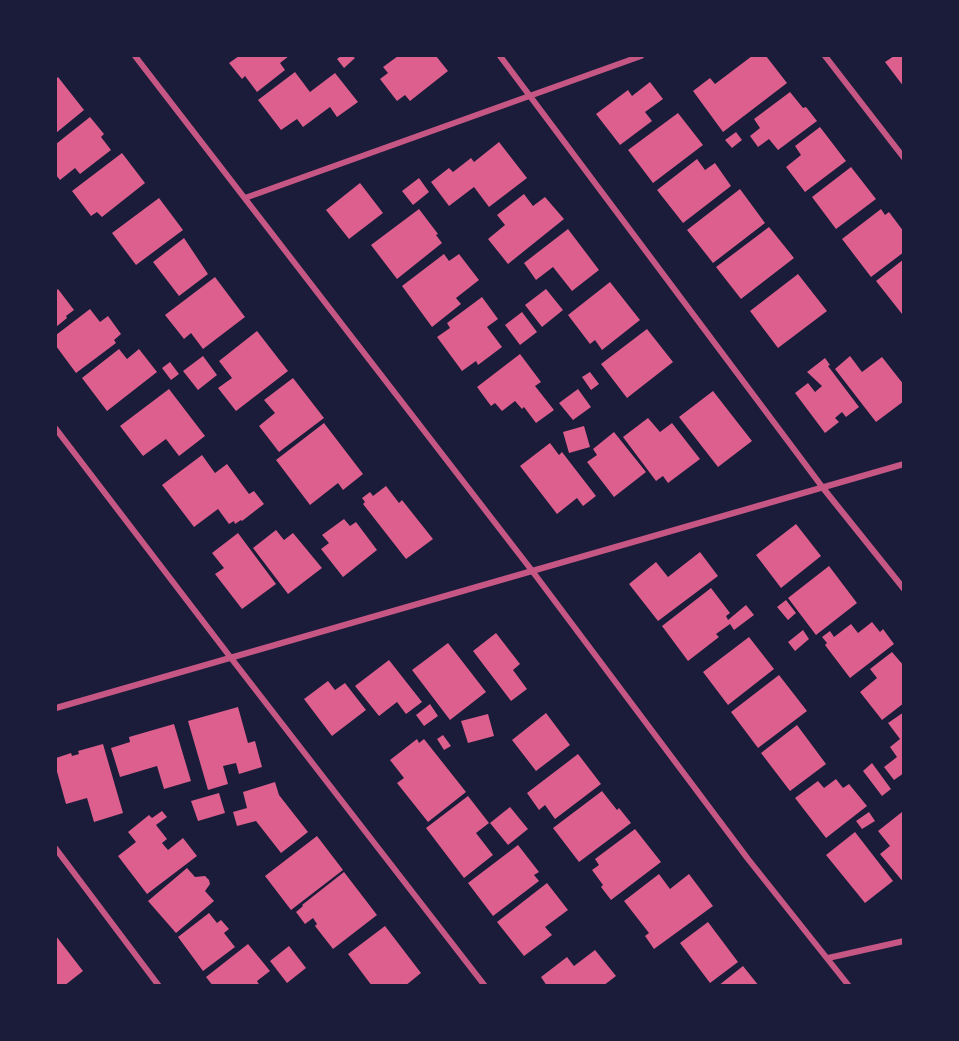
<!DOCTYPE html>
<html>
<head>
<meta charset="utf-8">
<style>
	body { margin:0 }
	#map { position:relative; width:959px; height:1041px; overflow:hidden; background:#1b1b3a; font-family:Manrope,sans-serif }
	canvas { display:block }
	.frame { position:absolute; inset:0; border:57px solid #1b1b3a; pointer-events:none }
</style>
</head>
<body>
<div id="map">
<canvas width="959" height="1041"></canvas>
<div class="frame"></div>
</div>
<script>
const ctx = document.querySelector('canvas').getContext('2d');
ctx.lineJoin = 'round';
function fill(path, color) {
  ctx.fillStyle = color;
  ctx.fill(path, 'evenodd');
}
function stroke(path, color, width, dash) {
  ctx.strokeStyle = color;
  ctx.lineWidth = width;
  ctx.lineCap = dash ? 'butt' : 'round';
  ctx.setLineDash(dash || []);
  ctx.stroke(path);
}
const building = new Path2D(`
	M239,56H289L280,63L285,70L257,92L245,76L242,79L229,63Z
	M341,56H352L355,58L344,68L337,59Z
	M398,56H436L448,71L410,101L405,95L397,101L380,79L388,73L383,67Z
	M752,56H766L787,83L723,132L693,91L710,78L715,84Z
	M894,56H904V87L885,62Z
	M295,72L310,92L335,73L358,102L337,117L330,107L303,127L297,119L281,130L258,100Z
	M58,77L84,110L56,133V79Z
	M650,82L663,99L645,112L652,121L620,145L596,114L628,90L632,96Z
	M790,92L803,108L806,107L817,121L778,150L769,139L758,147L750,136L760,128L754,119Z
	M678,113L703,145L653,183L628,150Z
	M90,117L104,134L101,137L111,150L80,174L75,168L60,180L56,175V144Z
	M820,127L846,161L805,192L786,167L801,155L795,146Z
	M736,132L742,140L732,148L725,140Z
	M499,142L527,178L489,207L474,187L449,206L431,182L449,168L453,172L471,158L474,162Z
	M122,153L145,183L102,217L97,212L91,216L72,191Z
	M697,159L705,170L715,163L731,186L683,223L657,190Z
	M851,167L876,199L836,229L812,197Z
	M419,178L429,192L413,205L402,191Z
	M360,183L383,213L349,239L326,210Z
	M740,189L765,223L713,263L687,230Z
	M524,194L533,206L545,197L564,219L508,264L488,239L505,225L497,215Z
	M159,198L183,230L136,265L112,233Z
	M419,209L438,234L436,235L442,243L397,279L371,245Z
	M881,209L885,215L889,212L904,232V252L871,277L842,239Z
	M769,227L794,258L741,299L716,267Z
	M568,229L599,270L572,291L553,267L536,280L524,263Z
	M184,238L208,274L179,296L153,262Z
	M444,254L449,261L459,254L479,280L456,298L461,304L432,327L402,286Z
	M904,259V313L902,314L876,281Z
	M798,274L827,311L778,348L750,311Z
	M215,277L245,317L203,349L191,333L184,339L165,315Z
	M610,282L640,320L602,350L595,340L590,344L568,315Z
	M58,289L74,310L66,316L67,318L56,327V291Z
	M546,289L563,310L542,327L525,305Z
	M482,297L498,319L487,327L502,347L478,365L476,361L462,371L437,337L450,328L447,323Z
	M90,309L100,322L108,316L121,334L114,340L116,343L76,373L56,346V335Z
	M522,312L537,332L520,345L505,325Z
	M647,329L673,362L627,398L601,364Z
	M257,331L288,371L236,411L218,388L232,378L219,361Z
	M119,349L127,359L139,349L157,372L107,411L82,378Z
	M520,354L541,382L535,386L554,410L536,423L524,407L522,409L515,401L502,411L495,403L491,406L477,387Z
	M203,356L217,375L198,390L183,371Z
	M850,356L862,372L882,357L904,385V401L876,422L835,369Z
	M825,358L830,365L828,366L859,407L846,417L842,412L835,418L839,422L825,433L795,393L808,383L815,392L822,386L807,372Z
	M170,362L179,374L171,380L162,368Z
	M590,372L599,384L591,390L582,377Z
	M293,378L324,418L279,452L259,426L275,413L264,400Z
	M169,389L205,436L179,456L166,439L143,456L120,426Z
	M578,389L591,407L573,420L559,403Z
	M713,391L752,441L718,467L679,417Z
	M648,418L660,432L672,423L700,459L668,483L663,476L656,481L623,437Z
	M324,423L363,474L343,490L338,483L310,505L276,460Z
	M584,426L590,447L569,453L563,432Z
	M614,432L646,472L614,497L587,462L597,455L593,449Z
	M550,443L559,455L562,452L596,496L583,506L577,498L557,514L520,466Z
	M202,455L215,473L227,464L249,494L254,491L264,504L242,521L241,520L235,524L234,521L229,524L218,509L194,527L162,485Z
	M386,486L399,503L402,500L433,539L406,559L363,504L365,502L362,498L370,492L373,496Z
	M344,519L350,526L356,522L377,550L343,577L321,549L329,543L322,535Z
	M796,524L821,556L781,588L756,555Z
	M276,530L284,540L293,533L322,568L288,594L253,548Z
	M238,533L276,584L242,609L215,574L224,568L212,553Z
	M700,552L718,576L658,621L629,584L656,562L668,577Z
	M829,566L857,603L816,635L788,598Z
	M711,588L730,613L726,616L728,620L746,605L754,615L734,630L730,624L716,634L719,637L688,661L662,626Z
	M786,600L796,613L788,620L777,607Z
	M872,622L880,632L883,629L894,644L850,678L825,645L827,643L822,637L830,631L834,637L851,624L858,633Z
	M803,630L809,639L795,651L788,642Z
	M496,633L520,664L513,670L527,689L511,701L473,651Z
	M749,637L774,669L728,705L703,672Z
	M448,643L486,692L450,720L412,670Z
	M892,652L904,666V703L882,720L860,692L877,678L870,669Z
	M389,660L422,702L406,714L397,702L379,716L355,686Z
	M779,675L807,711L758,748L731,712Z
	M328,681L335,690L345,683L366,710L332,736L304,699Z
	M430,704L438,716L424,726L416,715Z
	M238,707L248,743L255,741L262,767L239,774L236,763L223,766L228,784L208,790L188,721Z
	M904,712V773L894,780L884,767L897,757L890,747L900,739L888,723Z
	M546,713L570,745L536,771L512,740Z
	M488,714L494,736L468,743L461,721Z
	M174,724L191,781L164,789L157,766L120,777L111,748L130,742L129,737Z
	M797,725L826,764L790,791L761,753Z
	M443,735L451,746L444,750L437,739Z
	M417,739L419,743L424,739L466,792L428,822L397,783L404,778L390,760Z
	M103,744L123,813L94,822L87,798L66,804L56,768V758L71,753L72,756L79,754L78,751Z
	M578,754L601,784L555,819L545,805L539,810L527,793Z
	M872,763L891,789L882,796L863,771Z
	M836,779L843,788L849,784L867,806L826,838L795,798L818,781L824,788Z
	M275,782L279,795L308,832L281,853L256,821L237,826L233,812L247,808L243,792Z
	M602,791L617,810L619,808L631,823L579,862L553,828Z
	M219,793L225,813L198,821L191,801Z
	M468,796L489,823L476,833L493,855L464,878L426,828Z
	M510,807L528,829L508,845L490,823Z
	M162,811L167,817L156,825L167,839L162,843L168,850L183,838L197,856L147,894L118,856L136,842L128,832L149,815L152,818Z
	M869,812L875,821L862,829L856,821Z
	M902,812L904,814V883L880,854L890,846L878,831Z
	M635,829L661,862L611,900L601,887L603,885L592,870L599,865L595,859Z
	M855,832L893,881L865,903L826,855Z
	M317,836L343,870L291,910L265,876Z
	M518,845L539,872L534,875L539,881L493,916L468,883Z
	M187,868L195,877L205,876L209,880L210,884L205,891L214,901L176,933L148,901Z
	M344,872L377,915L333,949L315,926L317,924L313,918L305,924L296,912L303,906L302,905Z
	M659,874L670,889L689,874L713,906L654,949L645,936L649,933L624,901Z
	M547,883L568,910L545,927L552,935L524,956L497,922Z
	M209,913L217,923L221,920L229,929L224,933L235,947L203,971L178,937Z
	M708,922L738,962L710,983L680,943Z
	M385,926L421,973L405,986H372L348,954Z
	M56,936L83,971L64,986H56Z
	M248,944L270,971L257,981L260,986H213L206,977Z
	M289,946L306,968L287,983L270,961Z
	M595,950L616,976L603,986H547L541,977L567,957L574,966Z
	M743,966L759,986H718Z`);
const minor = new Path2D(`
	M135,56L533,572L748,859L849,986
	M500,56L823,488L904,589
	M825,56L904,158
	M245,198L641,56
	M56,429L231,658L485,986
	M56,708L904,464
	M56,849L159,986
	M828,958L904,941`);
fill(building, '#dd5f8e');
stroke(minor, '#c65784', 6);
</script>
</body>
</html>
